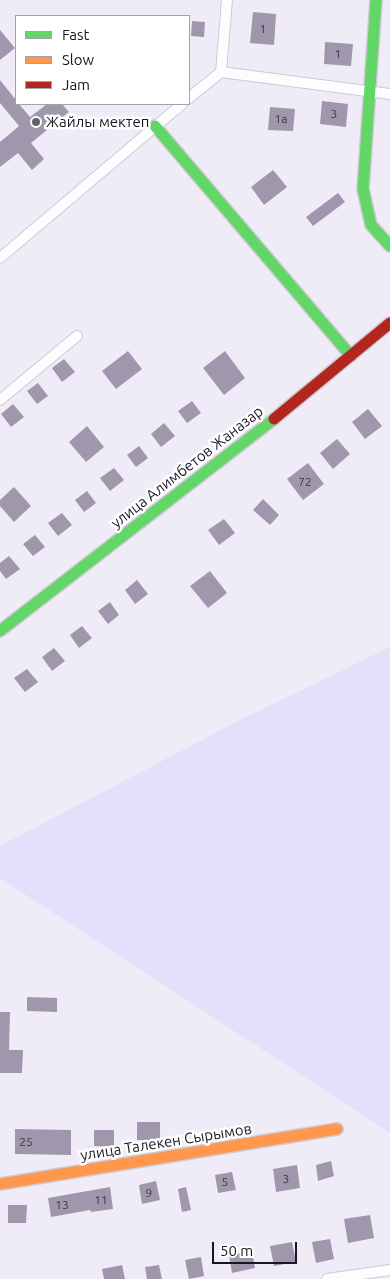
<!DOCTYPE html>
<html>
<head>
<meta charset="utf-8">
<style>
	body { margin:0 }
	#map { position:relative; width:390px; height:1279px; overflow:hidden; background:#efecf8; font-family:Ubuntu,sans-serif }
	canvas { display:block }
	.legend { position:absolute; left:15px; top:15px; width:175px; height:90px; box-sizing:border-box; background:#fff; border:1px solid #a3a2a6; margin:0; padding:6px 9px; list-style:none; font-size:15px; color:#191620 }
	.legend li { display:flex; align-items:center; gap:10px; height:25px }
	.legend b { width:25px; border:1px solid #a3a2a6 }
	.scale { position:absolute; left:212px; top:1242px; width:85px; height:22px; box-sizing:border-box; border:2px solid #191620; border-top:0; padding-left:6px; font-size:15px; line-height:18px; white-space:nowrap; color:#191620; -webkit-text-stroke:4px #fff; paint-order:stroke }
</style>
</head>
<body>
<div id="map">
<canvas width="390" height="1279"></canvas>
<ul class="legend">
<li><b style="height:6px;background:#63d668"></b>Fast</li>
<li><b style="height:6px;background:#ff974d"></b>Slow</li>
<li><b style="height:6px;background:#b3261e"></b>Jam</li>
</ul>
<div class="scale">50 m</div>
</div>
<script>
const ctx = document.querySelector('canvas').getContext('2d');
ctx.lineJoin = 'round';
function fill(path, color) {
  ctx.fillStyle = color;
  ctx.fill(path, 'evenodd');
}
function stroke(path, color, width, dash) {
  ctx.strokeStyle = color;
  ctx.lineWidth = width;
  ctx.lineCap = dash ? 'butt' : 'round';
  ctx.setLineDash(dash || []);
  ctx.stroke(path);
}
function drawText(font, color, halo, rows, align = 'center') {
  ctx.font = font + ' Ubuntu,sans-serif';
  ctx.lineWidth = 5;
  ctx.setLineDash([]);
  ctx.textBaseline = 'middle';
  ctx.strokeStyle = halo;
  ctx.fillStyle = color;
  for (const [text, x, y, turn = 0] of rows) {
    ctx.save();
    ctx.translate(x, y);
    ctx.rotate((+turn || 0) * Math.PI / 180);
    ctx.textAlign = isNaN(turn) ? turn : align;
    if (halo) ctx.strokeText(text, 0, 0);
    ctx.fillText(text, 0, 0);
    ctx.restore();
  }
}
const green = new Path2D(`
	M390,647V1133L0,878V846L236,722Z`);
const building = new Path2D(`
	M253,12L276,14L274,45L250,43Z
	M192,21L205,22L204,37L191,36Z
	M0,30L15,48L0,60Z
	M325,42L353,44L351,66L324,64Z
	M0,80L16,100V104H19L30,117L47,104H62L69,112L31,143L44,159L32,170L18,153L0,167V142L19,126L0,103Z
	M322,101L348,104L346,127L320,124Z
	M270,107L295,109L293,131L268,130Z
	M273,170L287,187L264,205L251,187Z
	M338,193L345,202L313,226L306,217Z
	M128,351L142,369L116,389L102,371Z
	M225,351L245,378L224,395L203,368Z
	M64,359L75,372L62,382L52,368Z
	M38,383L48,396L37,404L27,391Z
	M192,401L201,413L187,423L178,411Z
	M13,404L24,417L11,427L1,414Z
	M368,409L382,426L365,439L352,422Z
	M164,423L175,436L161,447L151,434Z
	M87,426L104,447L86,462L69,442Z
	M337,439L350,454L333,469L320,453Z
	M139,446L148,458L136,467L127,455Z
	M308,463L324,484L303,500L287,479Z
	M114,468L124,480L110,491L100,478Z
	M14,487L31,506L14,522L0,506V500Z
	M87,491L96,503L84,512L75,500Z
	M263,499L279,515L270,525L253,510Z
	M62,513L72,525L58,536L48,523Z
	M224,519L235,533L219,545L208,530Z
	M35,535L45,547L33,556L23,544Z
	M9,556L20,569L6,579L0,571V563Z
	M210,571L227,593L208,608L190,586Z
	M137,580L148,594L135,604L125,590Z
	M110,602L119,615L108,624L98,611Z
	M82,626L92,638L79,648L70,635Z
	M54,648L65,661L52,671L42,657Z
	M27,669L38,682L25,692L14,678Z
	M27,997L57,998V1012L27,1011Z
	M0,1012H10L9,1050H23L22,1073H0Z
	M137,1122H160V1141L137,1140Z
	M15,1129L71,1130V1155L15,1154Z
	M94,1130H114V1147L94,1146Z
	M331,1161L334,1176L318,1181L316,1165Z
	M297,1165L300,1188L276,1192L273,1169Z
	M232,1172L236,1190L218,1193L215,1175Z
	M156,1181L160,1200L142,1204L139,1185Z
	M110,1187L113,1209L91,1212L90,1210L51,1217L48,1198Z
	M186,1187L191,1210L182,1212L178,1189Z
	M8,1205H27L26,1223H8Z
	M370,1215L374,1238L348,1243L344,1219Z
	M330,1239L334,1259L316,1263L312,1242Z
	M292,1242L296,1262L274,1266L270,1246Z
	M252,1251L255,1268L232,1273L229,1255Z
	M201,1257L204,1276L189,1279L185,1260Z
	M122,1265L125,1279H104L102,1269Z
	M159,1265L162,1279H147L145,1267Z`);
const street = new Path2D(`
	M221,72L227,0
	M189,98L221,72L390,94
	M0,258L182,104
	M0,400L77,336
	M327,1279L390,1270`);
const fast = new Path2D(`
	M376,0L363,189L371,225L390,246
	M155,126L351,356
	M0,631L274,419`);
const slow = new Path2D(`
	M0,1184L337,1129`);
const jam = new Path2D(`
	M274,419L390,323`);
const markers = [
	[36,122,5,"#64616c"]
];
const numberNames = [
	["1",263,29],
	["1",338,54],
	["3",334,114],
	["1а",281,119],
	["72",305,482],
	["25",26,1142],
	["3",286,1179],
	["5",225,1182],
	["9",149,1193],
	["11",101,1200],
	["13",62,1205]
];
const poiNames = [
	["Жайлы мектеп",46,122]
];
const streetNames = [
	["улица Алимбетов Жаназар",187,467,-38],
	["улица Талекен Сырымов",166,1142,-9]
];
fill(green, '#e6dffb');
fill(building, '#9f98ad');
stroke(street, '#cdcad4', 12);
stroke(fast, '#cdcad4', 14);
stroke(slow, '#cdcad4', 14);
stroke(jam, '#cdcad4', 14);
stroke(street, '#fdfcfe', 10);
stroke(fast, '#63d668', 11);
stroke(slow, '#ff974d', 11);
stroke(jam, '#b3261e', 11);
for (const [x, y, r, color] of markers) {
  const dot = new Path2D();
  dot.arc(x, y, r, 0, 2 * Math.PI);
  ctx.fillStyle = color;
  ctx.fill(dot);
  stroke(dot, '#fff', 2);
}
drawText('12px', '#3a3643', null, numberNames);
drawText('15px', '#191620', '#fff', poiNames, 'left');
drawText('15px', '#191620', '#fff', streetNames);
</script>
</body>
</html>
